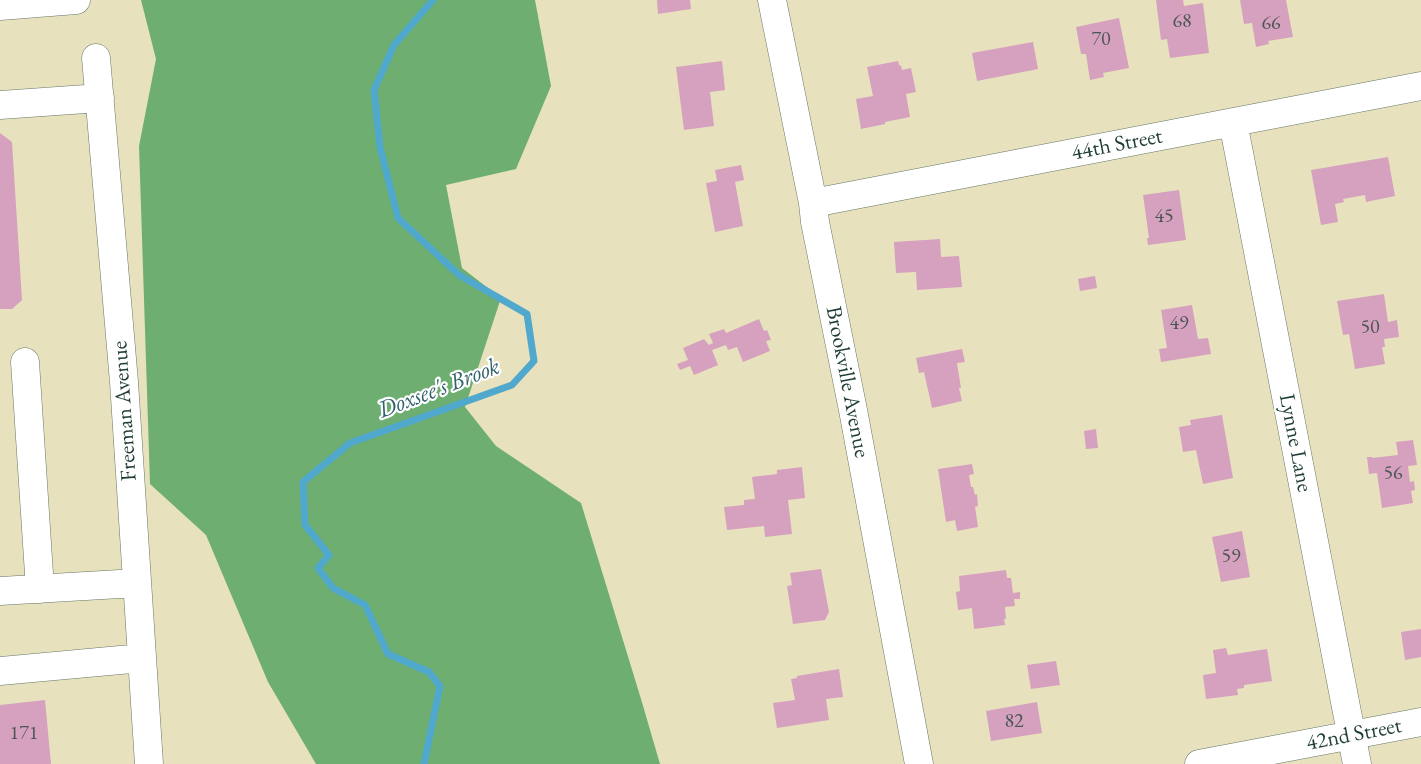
<!DOCTYPE html>
<html>
<head>
<meta charset="utf-8">
<style>
	body { margin:0 }
	canvas { display:block; background:#e7e1be }
</style>
</head>
<body>
<canvas width="1421" height="764"></canvas>
<script>
const ctx = document.querySelector('canvas').getContext('2d');
ctx.lineJoin = 'round';
function fill(path, color) {
  ctx.fillStyle = color;
  ctx.fill(path, 'evenodd');
}
function stroke(path, color, width, dash) {
  ctx.strokeStyle = color;
  ctx.lineWidth = width;
  ctx.lineCap = dash ? 'butt' : 'round';
  ctx.setLineDash(dash || []);
  ctx.stroke(path);
}
function drawText(font, color, halo, rows, align = 'center') {
  ctx.font = font + ' "EB Garamond",serif';
  ctx.lineWidth = 4.5;
  ctx.setLineDash([]);
  ctx.textBaseline = 'middle';
  ctx.strokeStyle = halo;
  ctx.fillStyle = color;
  for (const [text, x, y, turn = 0] of rows) {
    ctx.save();
    ctx.translate(x, y);
    ctx.rotate((+turn || 0) * Math.PI / 180);
    ctx.textAlign = isNaN(turn) ? turn : align;
    if (halo) ctx.strokeText(text, 0, 0);
    ctx.fillText(text, 0, 0);
    ctx.restore();
  }
}
const forest = new Path2D(`
	M141,0H535L551,86L516,169L446,185L462,268L501,298L465,407L496,446L581,503L641,699L660,764H316L268,682L206,535L150,484L139,146L156,59Z`);
const stream = new Path2D(`
	M424,764L440,686L429,672L388,654L365,605L333,588L318,568L329,555L305,525L303,482L350,443L512,385L534,361L527,314L459,275L398,218L380,147L374,90L394,45L433,0`);
const building = new Path2D(`
	M657,0H690L691,9L658,14Z
	M1156,0H1183L1184,6L1203,3L1209,53L1170,58L1167,39L1161,40Z
	M1240,0H1286L1293,37L1268,41L1269,44L1256,47L1252,23L1244,24Z
	M1119,18L1129,68L1103,73L1104,77L1090,80L1086,54H1081L1076,27Z
	M1033,42L1038,69L977,81L972,53Z
	M722,61L725,90L710,92L714,126L684,130L676,67Z
	M898,61L899,65L901,66L902,70L911,68L916,92L906,94L910,117L885,122V124L861,129L856,99L873,96L867,67Z
	M0,133L12,142L22,300L12,309H0Z
	M1388,157L1395,196L1366,202L1365,195L1343,199L1344,202L1335,204L1338,222L1321,225L1311,170Z
	M741,165L744,180L735,182L743,226L715,232L706,183L717,181L715,170Z
	M1179,190L1186,240L1148,245L1147,238H1149L1143,195Z
	M940,239L941,257L959,256L962,287L917,290L916,272L896,273L894,242Z
	M1095,276L1097,288L1080,291L1078,279Z
	M1384,294L1388,322L1397,320L1399,337L1384,339L1385,347H1382L1385,364L1355,369L1349,334L1343,335L1337,301Z
	M1192,305L1198,339L1208,338L1211,354L1161,362L1159,349L1167,348L1161,310Z
	M759,319L764,331L767,330L771,340L766,341L770,351L743,362L737,347L728,350L726,345L712,350L718,365L694,375L690,366L680,370L677,364L688,360L683,348L704,339L709,345L713,343L709,334L724,329L726,333Z
	M962,349L965,362L957,363L961,388H959L962,401L932,408L924,372L919,373L916,358Z
	M1222,415L1233,478L1203,484L1196,450L1183,452L1179,427L1191,425L1190,420Z
	M1096,429L1098,448L1086,449L1084,431Z
	M1413,440L1417,465L1408,466L1410,482L1414,481L1415,490L1411,491L1413,503L1382,508L1377,473L1369,474L1367,457H1372V458L1398,455L1396,442Z
	M972,464L974,474L969,475L971,487H973L975,495L977,494L978,506L975,507L978,527L957,531L955,520L946,522L938,469Z
	M802,467L805,498L788,500L792,534L765,537L764,526L727,530L724,507L744,505V500L755,499L752,477L777,474V470Z
	M1242,531L1250,577L1221,582L1212,537Z
	M821,569L829,612L825,620L793,624L787,586L792,585L790,573Z
	M1006,570L1007,578H1011L1013,593L1020,592V599H1014L1015,606L1005,607L1006,619H1004L1005,625L974,629L972,608L958,610L956,592L960,591L959,576Z
	M1421,629V657L1405,660L1401,632Z
	M1226,648L1228,655L1267,649L1272,681L1244,685V688L1237,689L1238,695L1206,699L1203,675L1216,673L1213,650Z
	M1056,661L1060,685L1031,689L1027,665Z
	M839,669L843,697L826,699L829,720L777,728L773,703L795,700L791,679L797,678V676Z
	M45,700L51,764H0V705Z
	M1037,702L1042,733L991,741L986,711Z`);
const minor = new Path2D(`
	M772,0L813,203L815,222L853,410L919,764
	M0,6L76,0
	M96,58L124,382L149,764
	M0,105L100,98
	M1233,122L1357,764
	M813,203L1421,86
	M25,362L40,589
	M0,591L137,583
	M0,671L142,658
	M1199,764L1421,722`);
const numberNames = [
	["68",1182,22],
	["66",1271,24],
	["70",1101,40],
	["45",1164,217],
	["49",1179,324],
	["50",1370,328],
	["56",1393,474],
	["59",1231,557],
	["82",1014,722],
	["171",24,734]
];
const streetNames = [
	["44th Street",1117,145,-11],
	["Brookville Avenue",847,382,79],
	["Freeman Avenue",125,411,-94],
	["Lynne Lane",1295,443,79],
	["42nd Street",1354,735,-11]
];
const waterNames = [
	["Doxsee's Brook",439,389,-21]
];
fill(forest, '#6eaf71');
stroke(stream, '#50a8cd', 7);
fill(building, '#d6a1be');
stroke(minor, '#657664', 29);
stroke(minor, '#fff', 28);
drawText('20px', '#4d5656', null, numberNames);
drawText('22px', '#1f3d34', '#fff', streetNames);
drawText('italic 24px', '#30626a', '#fff', waterNames);
</script>
</body>
</html>
